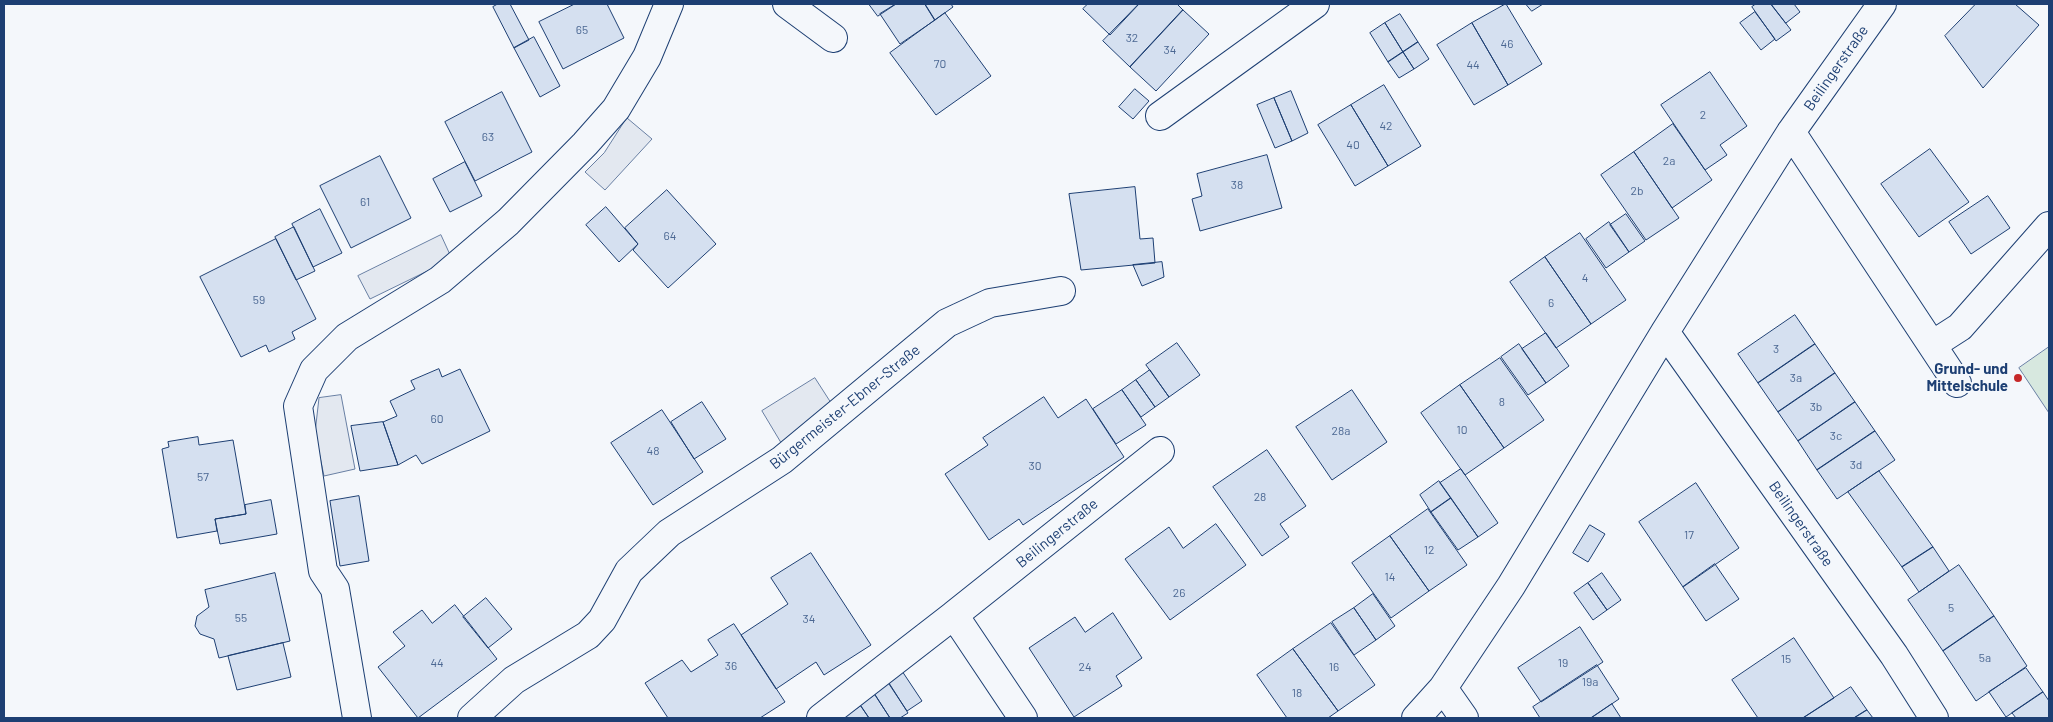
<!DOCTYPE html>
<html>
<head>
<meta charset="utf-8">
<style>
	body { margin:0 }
	#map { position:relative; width:2053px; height:722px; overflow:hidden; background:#f4f7fb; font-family:Barlow,sans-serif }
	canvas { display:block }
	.frame { position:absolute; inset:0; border:5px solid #1d3f73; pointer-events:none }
</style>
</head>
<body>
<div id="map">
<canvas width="2053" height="722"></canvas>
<div class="frame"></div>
</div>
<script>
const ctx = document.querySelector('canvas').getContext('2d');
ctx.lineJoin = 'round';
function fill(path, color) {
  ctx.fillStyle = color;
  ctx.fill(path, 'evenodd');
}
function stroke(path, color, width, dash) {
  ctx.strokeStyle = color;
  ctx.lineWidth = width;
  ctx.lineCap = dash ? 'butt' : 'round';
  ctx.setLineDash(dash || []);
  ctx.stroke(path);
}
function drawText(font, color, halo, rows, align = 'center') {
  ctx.font = font + ' Barlow,sans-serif';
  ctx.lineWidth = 4;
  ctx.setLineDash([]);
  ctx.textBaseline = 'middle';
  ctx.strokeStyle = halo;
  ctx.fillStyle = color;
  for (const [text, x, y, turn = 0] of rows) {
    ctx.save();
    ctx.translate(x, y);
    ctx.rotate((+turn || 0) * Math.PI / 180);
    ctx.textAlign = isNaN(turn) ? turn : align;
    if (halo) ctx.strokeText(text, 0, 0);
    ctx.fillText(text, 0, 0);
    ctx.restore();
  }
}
const green = new Path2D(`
	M2049,347V413L2019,368Z`);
const parking = new Path2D(`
	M627,118L652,139L605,190L585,172L604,153Z
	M441,235L452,259L370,299L358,276Z
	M815,378L833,406L783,446L762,411Z
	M341,395L355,469L324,476L315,433L319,398Z`);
const building = new Path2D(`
	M498,4H510L529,40L514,48L493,7Z
	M575,4H607L624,38L563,69L539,22Z
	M869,4H896L878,16Z
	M896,4H925L935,20L900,44L880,14Z
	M925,4H951L953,7L935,20Z
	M1088,4H1139L1110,35L1083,9Z
	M1139,4H1177L1183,10L1130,67L1103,41Z
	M1506,4L1542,64L1508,85L1472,23Z
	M1526,4H1543L1532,11Z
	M1756,4H1771L1791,30L1776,41L1752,7Z
	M1771,4H1794L1800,12L1786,23Z
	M1976,4H2015L2039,25L1983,88L1945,36Z
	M1183,10L1209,34L1156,91L1130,67Z
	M1755,12L1775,39L1761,50L1740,23Z
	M945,13L991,76L936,115L890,53Z
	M1400,14L1418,42L1403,52L1385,23Z
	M1385,23L1403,52L1388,62L1370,33Z
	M1472,23L1508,85L1474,105L1437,45Z
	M534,37L560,86L540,97L514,48Z
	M1418,42L1429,59L1414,69L1403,52Z
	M1403,52L1414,69L1399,78L1388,62Z
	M1710,72L1747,126L1720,145L1727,155L1705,170L1661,105Z
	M1384,85L1421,146L1388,166L1351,105Z
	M1135,89L1149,101L1133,119L1119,107Z
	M1291,91L1308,133L1292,141L1274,98Z
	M502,92L532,152L475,181L445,122Z
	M1274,98L1292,141L1275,148L1257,105Z
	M1351,105L1388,166L1355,186L1318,125Z
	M1673,124L1712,180L1672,208L1634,152Z
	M1930,149L1969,202L1919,237L1881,184Z
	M1634,152L1679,218L1646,240L1601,175Z
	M1267,155L1282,208L1200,231L1192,199L1202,196L1197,174Z
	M380,156L411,218L351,248L320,186Z
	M465,162L482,196L450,212L433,179Z
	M1135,187L1140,239L1153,238L1155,263L1081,270L1069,194Z
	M667,190L716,244L668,288L633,250L638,244L625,228Z
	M1988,196L2010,228L1971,254L1949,222Z
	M606,207L638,244L619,262L586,225Z
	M320,209L342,253L313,267L292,224Z
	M1626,214L1645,241L1629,252L1610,225Z
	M1609,222L1629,252L1606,268L1586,239Z
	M294,227L315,271L296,280L275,237Z
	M1580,233L1626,300L1591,324L1545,257Z
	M276,239L316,319L292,332L295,339L269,352L266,345L241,357L200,277Z
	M1545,257L1591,324L1556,348L1510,282Z
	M1162,262L1164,277L1142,286L1133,265Z
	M1795,315L1815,344L1758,383L1738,354Z
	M1546,333L1569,366L1546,383L1522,349Z
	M1177,343L1200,375L1169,397L1146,365Z
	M1519,344L1546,383L1528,395L1501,357Z
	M1815,344L1835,373L1778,412L1758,383Z
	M1500,358L1544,420L1504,448L1460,385Z
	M439,369L442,377L460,369L490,431L422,464L416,455L398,465L383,422L397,416L390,401L415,389L411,381Z
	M1150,370L1169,397L1155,407L1136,380Z
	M1835,373L1855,402L1798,441L1778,412Z
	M1136,380L1155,407L1141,417L1122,390Z
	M1460,385L1504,448L1465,475L1421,413Z
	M1122,390L1146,425L1116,444L1093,409Z
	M1352,390L1387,442L1332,480L1296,427Z
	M1044,397L1058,418L1086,399L1124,457L1023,525L1019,519L989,540L945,474L988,445L983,438Z
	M702,402L726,439L694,459L671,422Z
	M1855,402L1875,431L1817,470L1798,441Z
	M662,410L703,472L653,505L611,443Z
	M383,422L398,465L360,471L351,426Z
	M1875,431L1895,460L1837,499L1817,470Z
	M198,437L199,445L233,440L246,514L215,519L217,531L177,538L162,449L169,447L168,442Z
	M1267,450L1306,506L1280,524L1289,537L1262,556L1213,487Z
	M1461,469L1498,523L1478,537L1440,483Z
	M1879,471L1933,547L1902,567L1848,492Z
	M1439,481L1451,498L1431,512L1420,495Z
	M1696,483L1739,548L1683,587L1639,522Z
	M359,496L369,561L340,566L330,501Z
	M1451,498L1478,537L1458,550L1431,512Z
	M271,500L277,534L220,544L215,519L246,514L245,505Z
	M1428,509L1467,565L1429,591L1390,536Z
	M1216,524L1246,565L1170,620L1125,559L1169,527L1183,548Z
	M1590,525L1605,534L1588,562L1573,553Z
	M1390,536L1429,591L1391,618L1352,563Z
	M1933,547L1949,571L1919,592L1902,567Z
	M811,553L871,645L824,675L816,662L776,689L741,635L788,604L771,578Z
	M1715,564L1739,599L1706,621L1683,587Z
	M1959,565L1994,616L1943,651L1908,600Z
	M275,573L290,641L219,658L214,639L200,634L195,626L197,616L209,607L205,590Z
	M1602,573L1621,600L1607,610L1588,583Z
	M1588,583L1607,610L1593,620L1574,593Z
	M1373,594L1395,626L1376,640L1354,608Z
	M486,598L512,629L488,648L463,617Z
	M455,605L497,659L418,718L378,667L405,646L393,632L422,610L432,623Z
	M1354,608L1376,640L1354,655L1332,622Z
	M1113,613L1142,658L1116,676L1122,686L1074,717L1029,648L1075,617L1085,632Z
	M1994,616L2027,666L1976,701L1943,651Z
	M1331,623L1375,685L1338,711L1293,649Z
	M734,624L785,702L760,718H668L645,683L682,660L691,672L718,655L708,640Z
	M1580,627L1603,662L1541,702L1518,668Z
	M1794,638L1834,698L1803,718H1758L1732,680Z
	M283,643L291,677L237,690L228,656Z
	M1293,649L1338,711L1328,718H1287L1257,675Z
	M1597,665L1619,699L1591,718H1540L1533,707Z
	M2026,668L2043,692L2006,717L1989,692Z
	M902,671L922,701L907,711L887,681Z
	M889,683L908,713L900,718H890L874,693Z
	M1851,687L1867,710L1854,718H1803Z
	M2043,692L2049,701V718H2016L2012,713Z
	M875,695L890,718H869L860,705Z
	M1612,704L1621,718H1591Z
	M861,706L869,718H848L846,716Z
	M1867,710L1873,718H1854Z`);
const minor = new Path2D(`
	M787,4L833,38
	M1160,116L1315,4
	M1791,132L1957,383
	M1665,332L1894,655L1934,718
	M1932,345L1960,327L2049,226
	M1443,688L1464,718
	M357,718L335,589L323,571L298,406L314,370L347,337L440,280L508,222L585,144L616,109L647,57L669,4
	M472,718L514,680L588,635L602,620L629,571L669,533L782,460L947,323L990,303L1061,291
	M821,718L954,615
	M1023,718L954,615L1160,451
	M1416,718L1443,688L1511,586L1665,332L1791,132L1882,4`);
const markers = [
	[2018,378,5,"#c62828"]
];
const numberNames = [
	["65",582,30],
	["32",1132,38],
	["46",1507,44],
	["34",1170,50],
	["70",940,64],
	["44",1473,65],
	["2",1703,115],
	["42",1386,126],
	["63",488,137],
	["40",1353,145],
	["2a",1669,161],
	["38",1237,185],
	["2b",1637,191],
	["61",365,202],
	["64",670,236],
	["4",1585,278],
	["59",259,300],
	["6",1551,303],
	["3",1776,349],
	["3a",1796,378],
	["8",1502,402],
	["3b",1816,407],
	["60",437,419],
	["10",1462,430],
	["28a",1341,431],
	["3c",1836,436],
	["48",653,451],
	["3d",1856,465],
	["30",1035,466],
	["57",203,477],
	["28",1260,497],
	["17",1689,535],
	["12",1429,550],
	["14",1390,577],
	["26",1179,593],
	["5",1951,608],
	["55",241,618],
	["34",809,619],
	["5a",1985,658],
	["15",1786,659],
	["44",437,663],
	["19",1563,663],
	["36",731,666],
	["24",1085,667],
	["16",1334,667],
	["19a",1590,682],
	["18",1297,693]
];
const streetNames = [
	["Beilingerstraße",1836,68,-55],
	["Bürgermeister-Ebner-Straße",845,407,-39],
	["Beilingerstraße",1801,524,55],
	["Beilingerstraße",1057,533,-39]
];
const poiNames = [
	["Grund- und",2008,369],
	["Mittelschule",2008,386]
];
fill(green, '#d7e8df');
stroke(green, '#687fa3', 1);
fill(parking, '#e3e8f0');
stroke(parking, '#687fa3', 1);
fill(building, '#d5e0f0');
stroke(building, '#1d3f73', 1);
stroke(minor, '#1d3f73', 30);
stroke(minor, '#f4f7fb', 28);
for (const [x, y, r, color] of markers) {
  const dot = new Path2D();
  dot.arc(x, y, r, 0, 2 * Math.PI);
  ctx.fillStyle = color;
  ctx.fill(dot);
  stroke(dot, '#f4f7fb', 2);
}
drawText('12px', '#4b6792', null, numberNames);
drawText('15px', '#1d3f73', '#f4f7fb', streetNames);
drawText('bold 15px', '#1d3f73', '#f4f7fb', poiNames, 'right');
</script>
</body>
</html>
